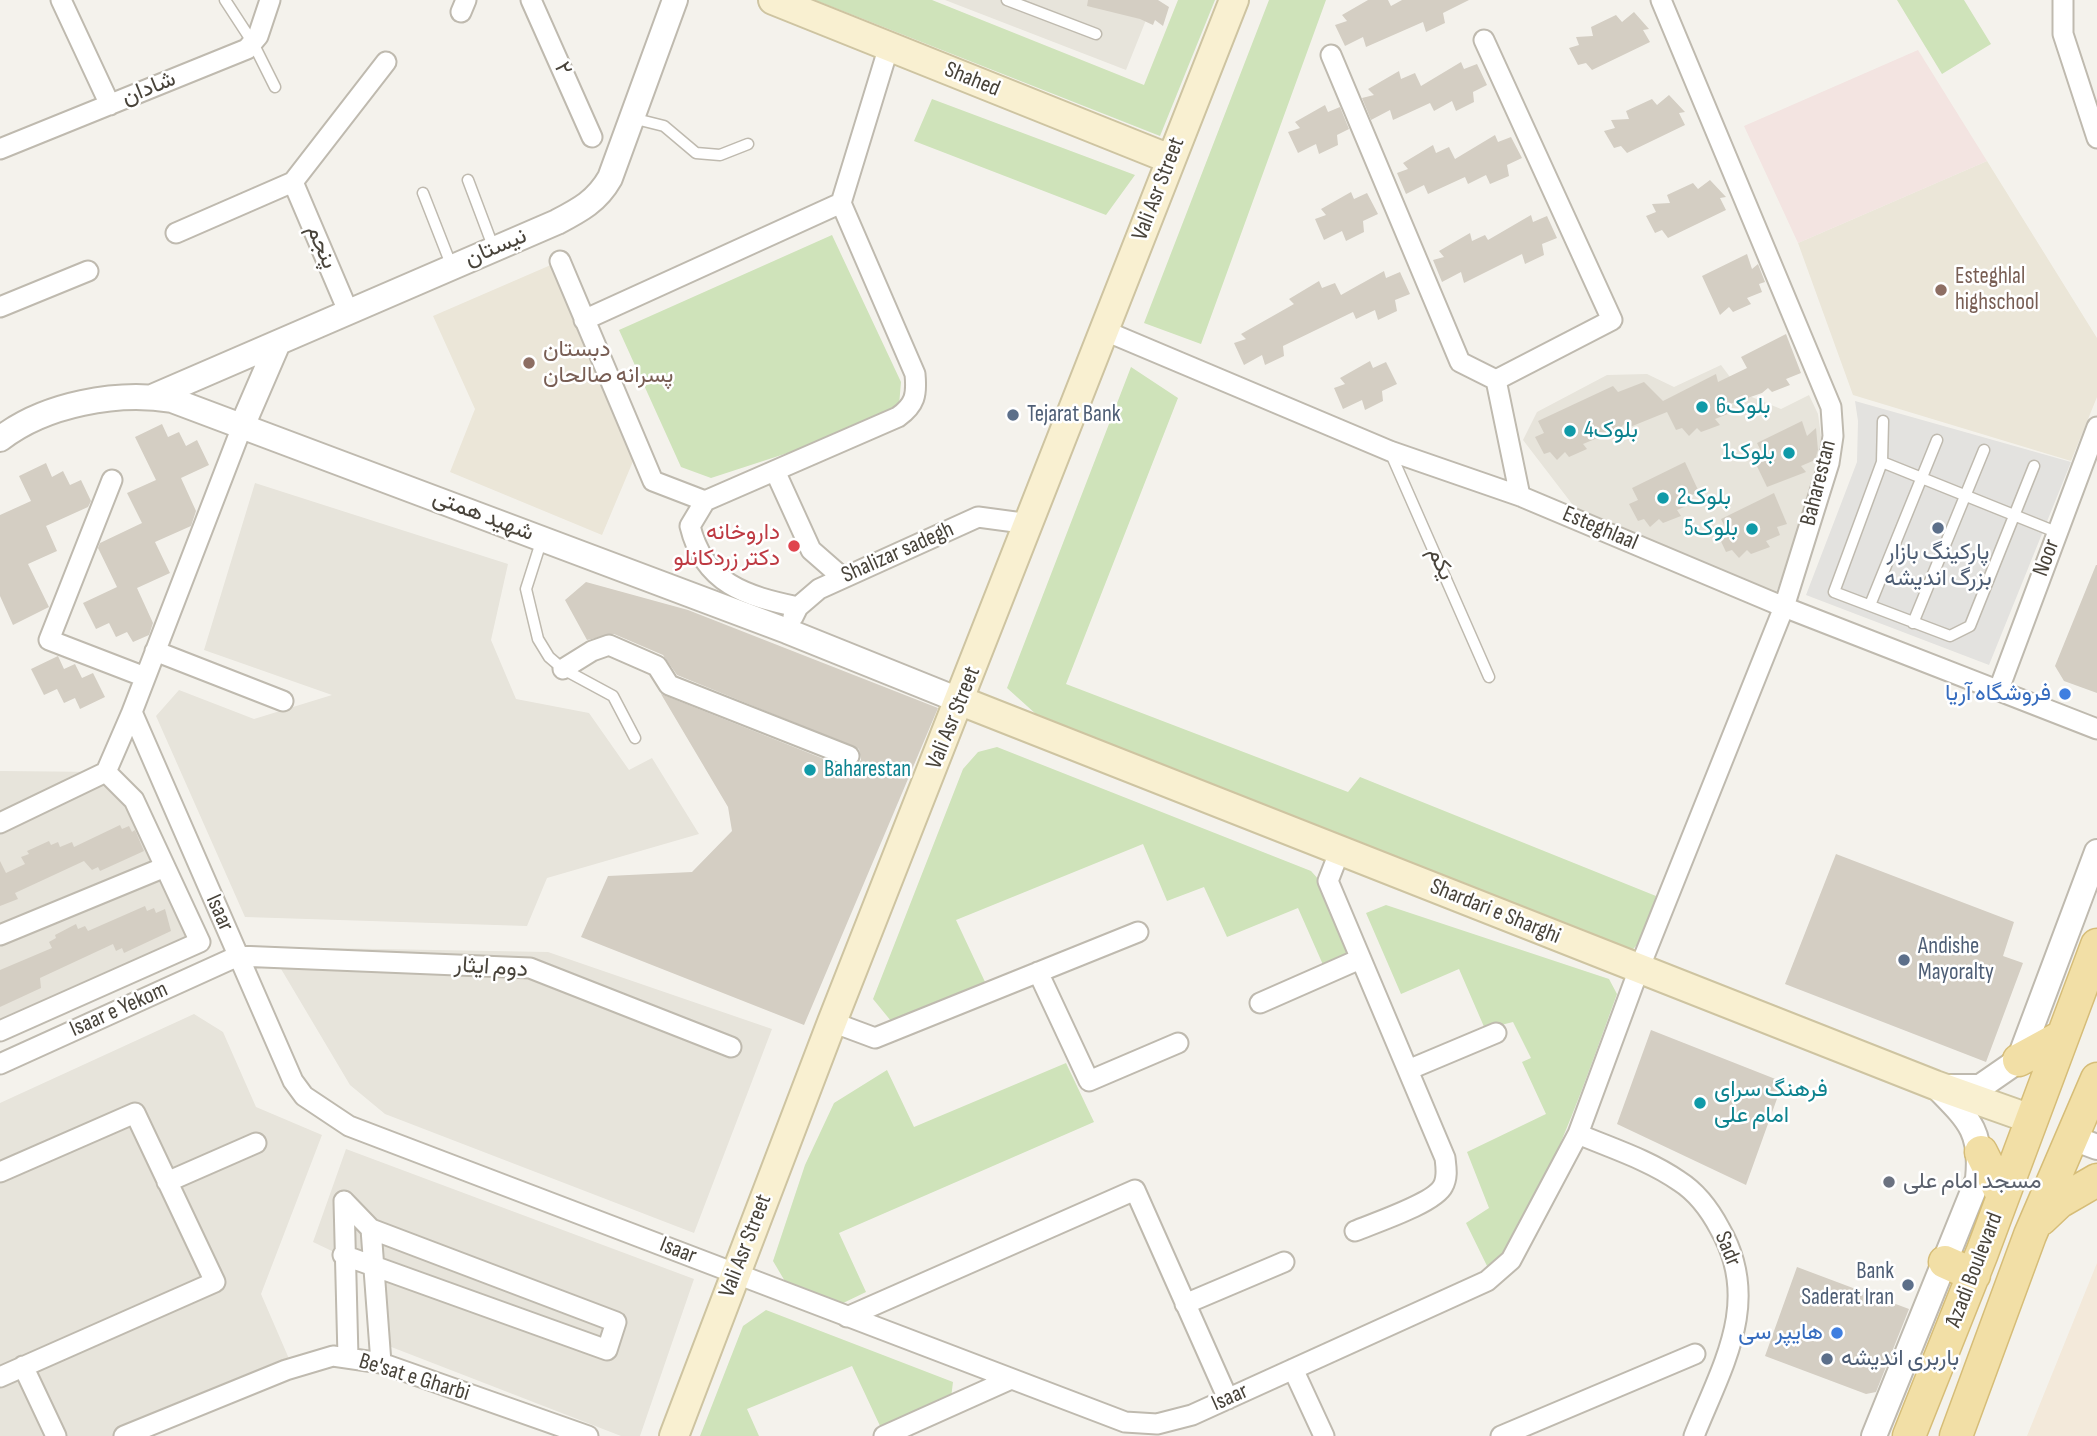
<!DOCTYPE html>
<html>
<head>
<meta charset="utf-8">
<style>
	body { margin:0 }
	canvas { display:block; background:#f4f2ec }
</style>
</head>
<body>
<canvas width="2097" height="1436"></canvas>
<script>
const ctx = document.querySelector('canvas').getContext('2d');
ctx.lineJoin = 'round';
function fill(path, color) {
  ctx.fillStyle = color;
  ctx.fill(path, 'evenodd');
}
function stroke(path, color, width, dash) {
  ctx.strokeStyle = color;
  ctx.lineWidth = width;
  ctx.lineCap = dash ? 'butt' : 'round';
  ctx.setLineDash(dash || []);
  ctx.stroke(path);
}
function drawText(font, color, halo, rows, align = 'center') {
  ctx.font = font + ' "Sofia Sans Condensed",Vazirmatn,sans-serif';
  ctx.lineWidth = 5;
  ctx.setLineDash([]);
  ctx.textBaseline = 'middle';
  ctx.strokeStyle = halo;
  ctx.fillStyle = color;
  for (const [text, x, y, turn = 0] of rows) {
    ctx.save();
    ctx.translate(x, y);
    ctx.rotate((+turn || 0) * Math.PI / 180);
    ctx.textAlign = isNaN(turn) ? turn : align;
    if (halo) ctx.strokeText(text, 0, 0);
    ctx.fillText(text, 0, 0);
    ctx.restore();
  }
}
const residential = new Path2D(`
	M945,0H1154L1126,70Z
	M1721,365L1742,393L1781,409L1809,395L1818,414L1824,459L1776,593L1579,513L1523,440L1537,412L1607,375L1647,374L1674,387Z
	M255,483L508,564L491,640L516,699L589,713L629,770L652,758L699,834L547,878L527,926L245,917L156,716L179,690L254,719L332,695L204,650Z
	M0,771L106,772L134,800L200,942L0,1037Z
	M268,947L548,952L772,1029L694,1233L385,1114L350,1085Z
	M194,1014L223,1032L256,1107L322,1135L261,1294L290,1361L115,1436H0V1103Z
	M346,1149L694,1279L640,1436H621L381,1343L376,1272L313,1242Z`);
const commercial = new Path2D(`
	M2097,1263V1436H2027Z`);
const education = new Path2D(`
	M1987,161L2097,338V397L2071,461L1853,395L1798,243Z
	M560,261L639,447L602,535L450,472L475,409L433,316Z`);
const medical = new Path2D(`
	M1918,50L1987,161L1798,243L1744,126Z`);
const green = new Path2D(`
	M815,0H932L1144,85L1178,0H1215L1160,136Z
	M1269,0H1326L1201,344L1144,323Z
	M1897,0H1964L1991,44L1942,74Z
	M932,99L1135,175L1106,215L914,141Z
	M832,235L901,382L898,417L711,478L681,467L619,330Z
	M1131,367L1178,398L1066,684L1348,792L1360,777L1656,896L1642,939L1628,955L1047,724L1007,688Z
	M997,747L1311,871L1320,881L1351,957L1324,967L1298,908L1227,937L1204,887L1167,901L1143,844L956,920L986,984L891,1021L873,999L963,769L978,752Z
	M1386,905L1609,979L1617,994C1593,1060 1570,1126 1540,1189C1527,1218 1515,1251 1489,1270L1466,1223L1489,1208L1467,1152L1546,1114L1522,1062L1531,1058L1513,1022L1485,1029L1459,969L1401,994L1366,913Z
	M1066,1063L1094,1122L839,1233L866,1292L839,1305L786,1283L773,1261L805,1165L834,1103L887,1070L914,1127Z
	M766,1310L953,1382L951,1398L881,1428L852,1366L747,1409L759,1436H700L743,1326Z`);
const parking = new Path2D(`
	M1855,401L2071,462L1989,665L1806,595L1857,462L1858,421Z`);
const building = new Path2D(`
	M1088,0H1158L1169,7L1163,26L1155,20L1153,25L1140,19L1087,6Z
	M1368,0H1388L1391,6L1402,0H1469L1443,13L1445,23L1426,32L1423,22L1366,47L1363,37L1345,46L1335,25L1347,21L1342,15Z
	M1634,12L1649,29L1643,30L1650,42L1592,70L1586,63L1578,65L1569,48L1579,45L1576,37L1593,36L1591,27L1616,15L1622,22Z
	M1461,62L1464,69L1477,64L1487,85L1473,92L1474,102L1456,111L1452,101L1434,111L1430,103L1393,120L1390,110L1371,120L1362,98L1374,95L1368,89L1399,71L1401,79L1415,73L1421,86Z
	M1669,95L1685,112L1679,113L1685,125L1627,153L1621,146L1614,148L1604,131L1615,128L1611,120L1629,119L1626,111L1652,99L1657,105Z
	M1325,105L1328,112L1340,107L1349,129L1337,135L1338,145L1319,154L1316,144L1298,153L1288,132L1300,128L1295,122Z
	M1495,135L1498,142L1511,137L1522,158L1507,165L1509,176L1490,184L1486,175L1468,184L1465,177L1428,194L1424,185L1406,194L1397,173L1408,169L1403,163L1433,145L1436,153L1449,147L1455,159Z
	M1710,180L1726,197L1720,198L1726,210L1668,238L1662,230L1655,233L1646,216L1656,212L1652,204L1670,203L1667,195L1693,183L1698,189Z
	M1351,192L1354,199L1367,193L1378,214L1363,221L1364,232L1346,241L1342,231L1324,240L1315,219L1326,215L1321,209Z
	M1531,215L1533,222L1547,216L1557,238L1542,244L1544,255L1525,264L1522,254L1464,283L1461,272L1442,282L1433,260L1444,257L1439,251L1470,233L1472,241L1485,235L1488,240Z
	M1747,254L1752,269L1758,264L1765,282L1759,284L1762,292L1747,298L1751,304L1733,312L1729,307L1720,315L1702,276Z
	M1384,271L1386,278L1400,272L1410,294L1395,300L1397,311L1378,320L1375,310L1356,319L1353,312L1283,346L1284,356L1265,365L1262,355L1244,365L1234,343L1246,339L1241,334L1294,304L1289,299L1319,281L1322,288L1335,283L1341,295Z
	M1786,334L1801,373L1786,379L1790,385L1772,392L1768,388L1762,393L1727,405L1730,413L1715,419L1720,425L1701,432L1697,428L1689,436L1682,428L1676,430L1667,412L1630,427L1625,423L1619,429L1583,444L1587,449L1569,457L1565,452L1557,460L1550,452L1544,454L1535,437L1544,433L1538,421L1613,386L1618,392L1644,382L1663,401L1716,374L1718,382L1747,368L1741,357Z
	M1370,361L1373,368L1386,362L1397,384L1382,391L1383,401L1365,410L1362,400L1343,409L1334,388L1345,384L1340,378Z
	M1802,421L1807,436L1816,428L1818,450L1815,460L1801,466L1806,472L1767,487L1754,460L1763,455L1757,443Z
	M162,424L168,437L179,432L186,446L197,440L209,465L181,478L196,511L191,526L155,542L170,573L137,588L153,623L149,635L133,642L127,632L116,637L109,623L96,629L83,603L117,587L98,548L100,543L142,523L127,493L156,480L135,437Z
	M1685,462L1699,492L1689,496L1691,504L1677,510L1681,516L1663,523L1659,519L1650,527L1644,519L1638,521L1629,504L1638,500L1632,488Z
	M46,463L52,477L63,471L70,485L81,480L91,501L88,507L46,526L57,551L28,564L49,607L13,625L0,596V515L31,501L19,476Z
	M1774,493L1787,524L1777,527L1780,535L1766,541L1770,547L1751,554L1747,550L1739,558L1732,550L1726,552L1718,535L1727,531L1721,519Z
	M2096,565H2097V693L2064,681L2055,666Z
	M586,582L688,610L938,708L804,1025L581,937L608,876L692,872L732,831L728,807L661,694L844,767L857,765L861,760L859,749L677,675L663,655L614,634L587,640L565,600Z
	M58,656L64,669L75,664L82,678L93,673L105,697L80,709L75,698L64,703L57,689L44,695L31,669Z
	M120,825L122,829L129,826L132,832L135,830L144,851L100,871L98,867L92,870L84,861L15,893L18,899L0,906V861L6,873L25,864L21,857L29,854L27,851L49,841L51,845L58,842L60,847L72,842L74,847Z
	M1836,854L2014,922L2003,956L2023,963L1986,1062L1785,984Z
	M145,906L147,911L154,908L156,913L165,909L171,931L124,953L122,948L116,951L113,944L40,978L41,988L0,1007V970L52,948L49,942L56,938L55,935L76,924L78,929L85,926L88,931Z
	M1651,1030L1783,1082L1746,1185L1617,1124Z
	M1797,1267L1909,1309L1876,1392L1866,1394L1765,1356Z`);
const service = new Path2D(`
	M225,0L253,43L275,87
	M1007,0L1096,34
	M632,118L664,126L696,153L720,155L748,144
	M468,180L494,249
	M423,193L452,267
	M1883,421L1882,462L1834,592L1950,636L1970,626L2034,466
	M1391,454L1489,677
	M1882,462L2056,532
	M542,539L526,589L538,639L549,657L563,669L613,696L635,738
	M1870,605L1937,440
	M1913,623L1984,450`);
const minor = new Path2D(`
	M61,0L110,105
	M531,0L592,137
	M2063,0V34L2097,138
	M461,12L466,0
	M1484,40L1612,320L1496,380L1520,496
	M1331,55L1460,362L1496,380
	M0,149L247,49L258,36L270,0
	M293,182L348,311
	M176,233L293,182L386,62
	M560,261L653,481L705,501
	M0,307L88,271
	M584,320L841,203
	M1103,330L1390,451L1520,496L1784,607L2097,729
	M243,424L132,712L293,1081L304,1096L349,1126L1125,1422L1157,1424L1192,1415L1487,1281L1511,1260L1578,1134L1639,969L1784,607L1829,463L1833,436L1831,407L1661,0
	M775,471L811,550L843,578
	M112,480L49,640L145,677
	M798,607C746,596 704,584 690,526L705,501L898,417C915,405 917,395 915,374L841,203L889,46
	M793,617L798,607L819,589L978,517L1030,524
	M155,651L283,701
	M563,669L592,651L609,645L657,666L669,685L849,756
	M1999,689L2097,427
	M0,823L106,772L132,712
	M1340,850L1328,881L1445,1158C1446,1167 1448,1177 1443,1186C1435,1203 1374,1223 1355,1231
	M0,935L165,867
	M1038,972L1089,1081L1178,1043
	M1260,1003L1360,959
	M832,1022L875,1038L1138,932
	M0,1031L200,942L134,800L106,772
	M0,1064L238,956L530,968L731,1047
	M1408,1070L1496,1033
	M1578,1134C1611,1148 1649,1160 1679,1181C1698,1193 1710,1210 1720,1229C1762,1302 1722,1366 1694,1436
	M0,1172L135,1113L215,1282L0,1377
	M167,1182L256,1143
	M344,1201L348,1357
	M371,1229L381,1363
	M343,1255L607,1350L616,1322L371,1229L344,1201
	M1185,1304L1284,1262
	M847,1317L1135,1190L1228,1399
	M23,1366L56,1436
	M1293,1369L1324,1436
	M124,1436L286,1370L333,1356L381,1363L588,1436
	M884,1436L1011,1379
	M1501,1436L1695,1354`);
const tertiary = new Path2D(`
	M152,397L557,222C580,210 597,201 610,178L675,0
	M243,424L278,343
	M0,439C45,404 117,391 172,400L787,631L961,701
	M1950,1087H1980L2019,1060L2097,852
	M2073,1138L2097,1147
	M1874,1436L1978,1179C1983,1130 1968,1119 1935,1085`);
const secondary = new Path2D(`
	M773,0L1170,159
	M961,701L1935,1085L2031,1119
	M674,1436L832,1022L1234,0`);
const primary = new Path2D(`
	M2019,1060L2063,1036
	M1981,1152L2003,1196
	M2041,1219L2059,1202L2097,1180
	M1945,1262L1974,1275
	M1909,1436L1982,1253L2097,945
	M1956,1436L2030,1235L2097,1079`);
const markers = [
	[1941,290,7,"#8d6e63"],
	[529,363,7,"#8d6e63"],
	[1702,407,7,"#0f9aa8"],
	[1013,415,7,"#5c6f8a"],
	[1570,431,7,"#0f9aa8"],
	[1789,453,7,"#0f9aa8"],
	[1663,498,7,"#0f9aa8"],
	[1938,528,7,"#5c6f8a"],
	[1752,529,7,"#0f9aa8"],
	[794,546,7,"#e0444e"],
	[2065,694,7,"#3f7fe0"],
	[810,770,7,"#0f9aa8"],
	[1904,960,7,"#5c6f8a"],
	[1700,1103,7,"#0f9aa8"],
	[1889,1182,7,"#6b7280"],
	[1908,1285,7,"#5c6f8a"],
	[1837,1333,7,"#3f7fe0"],
	[1827,1359,7,"#5c6f8a"]
];
const streetNames = [
	["۲",562,69,66],
	["Shahed",972,80,22],
	["شادان",149,89,-22],
	["Vali Asr Street",1159,189,-69],
	["پنجم",321,247,67],
	["نيستان",496,248,-23],
	["Baharestan",1819,483,-76],
	["شهید همتی",483,516,21],
	["Esteghlaal",1600,529,23],
	["Shalizar sadegh",898,553,-24],
	["Noor",2047,558,-70],
	["یکم",1440,564,66],
	["Vali Asr Street",954,718,-68],
	["Shardari e Sharghi",1495,912,22],
	["Isaar",219,913,66],
	["دوم ایثار",491,968,4],
	["Isaar e Yekom",119,1010,-24],
	["Vali Asr Street",746,1246,-69],
	["Sadr",1727,1249,68],
	["Isaar",678,1251,21],
	["َAzadi Boulevard",1975,1270,-69],
	["Be'sat e Gharbi",414,1378,17],
	["Isaar",1230,1398,-24]
];
const educationNames = [
	["Esteghlal",1955,277],
	["highschool",1955,303],
	["دبستان",543,350],
	["پسرانه صالحان",543,376]
];
const cultureNames = [
	["بلوک6",1716,407],
	["بلوک4",1584,431],
	["بلوک1",1775,453,"right"],
	["بلوک2",1677,498],
	["بلوک5",1738,529,"right"],
	["Baharestan",824,770],
	["فرهنگ سرای",1714,1090],
	["امام علی",1714,1116]
];
const serviceNames = [
	["Tejarat Bank",1027,415],
	["پارکینگ بازار",1938,553,"center"],
	["بزرگ اندیشه",1938,579,"center"],
	["Andishe",1918,947],
	["Mayoralty",1918,973],
	["Bank",1894,1272,"right"],
	["Saderat Iran",1894,1298,"right"],
	["باربری اندیشه",1841,1359]
];
const healthNames = [
	["داروخانه",780,533],
	["دکتر زردکانلو",780,559]
];
const shopNames = [
	["فروشگاه آریا",2051,694],
	["هایپر سی",1823,1333]
];
const worshipNames = [
	["مسجد امام علی",1903,1182]
];
fill(residential, '#e7e4db');
fill(commercial, '#f3e9da');
fill(education, '#ebe6d8');
fill(medical, '#f3e4e1');
fill(green, '#cfe3ba');
fill(parking, '#e3e2df');
fill(building, '#d4cec3');
stroke(service, '#bfbaaf', 13);
stroke(minor, '#bfbaaf', 23);
stroke(tertiary, '#bfbaaf', 28);
stroke(secondary, '#cec4a1', 32);
stroke(primary, '#d6bd78', 35);
stroke(service, '#fff', 10);
stroke(minor, '#fff', 19);
stroke(tertiary, '#fff', 24);
stroke(secondary, '#f9f0d1', 28);
stroke(primary, '#f2dfa6', 32);
for (const [x, y, r, color] of markers) {
  const dot = new Path2D();
  dot.arc(x, y, r, 0, 2 * Math.PI);
  ctx.fillStyle = color;
  ctx.fill(dot);
  stroke(dot, '#fff', 2.5);
}
drawText('23px', '#48433a', '#fff', streetNames);
drawText('23px', '#785e54', '#fff', educationNames, 'left');
drawText('23px', '#0d838f', '#fff', cultureNames, 'left');
drawText('23px', '#4e5e75', '#fff', serviceNames, 'left');
drawText('23px', '#be3a42', '#fff', healthNames, 'right');
drawText('23px', '#366cbe', '#fff', shopNames, 'right');
drawText('23px', '#5b616d', '#fff', worshipNames, 'left');
</script>
</body>
</html>
